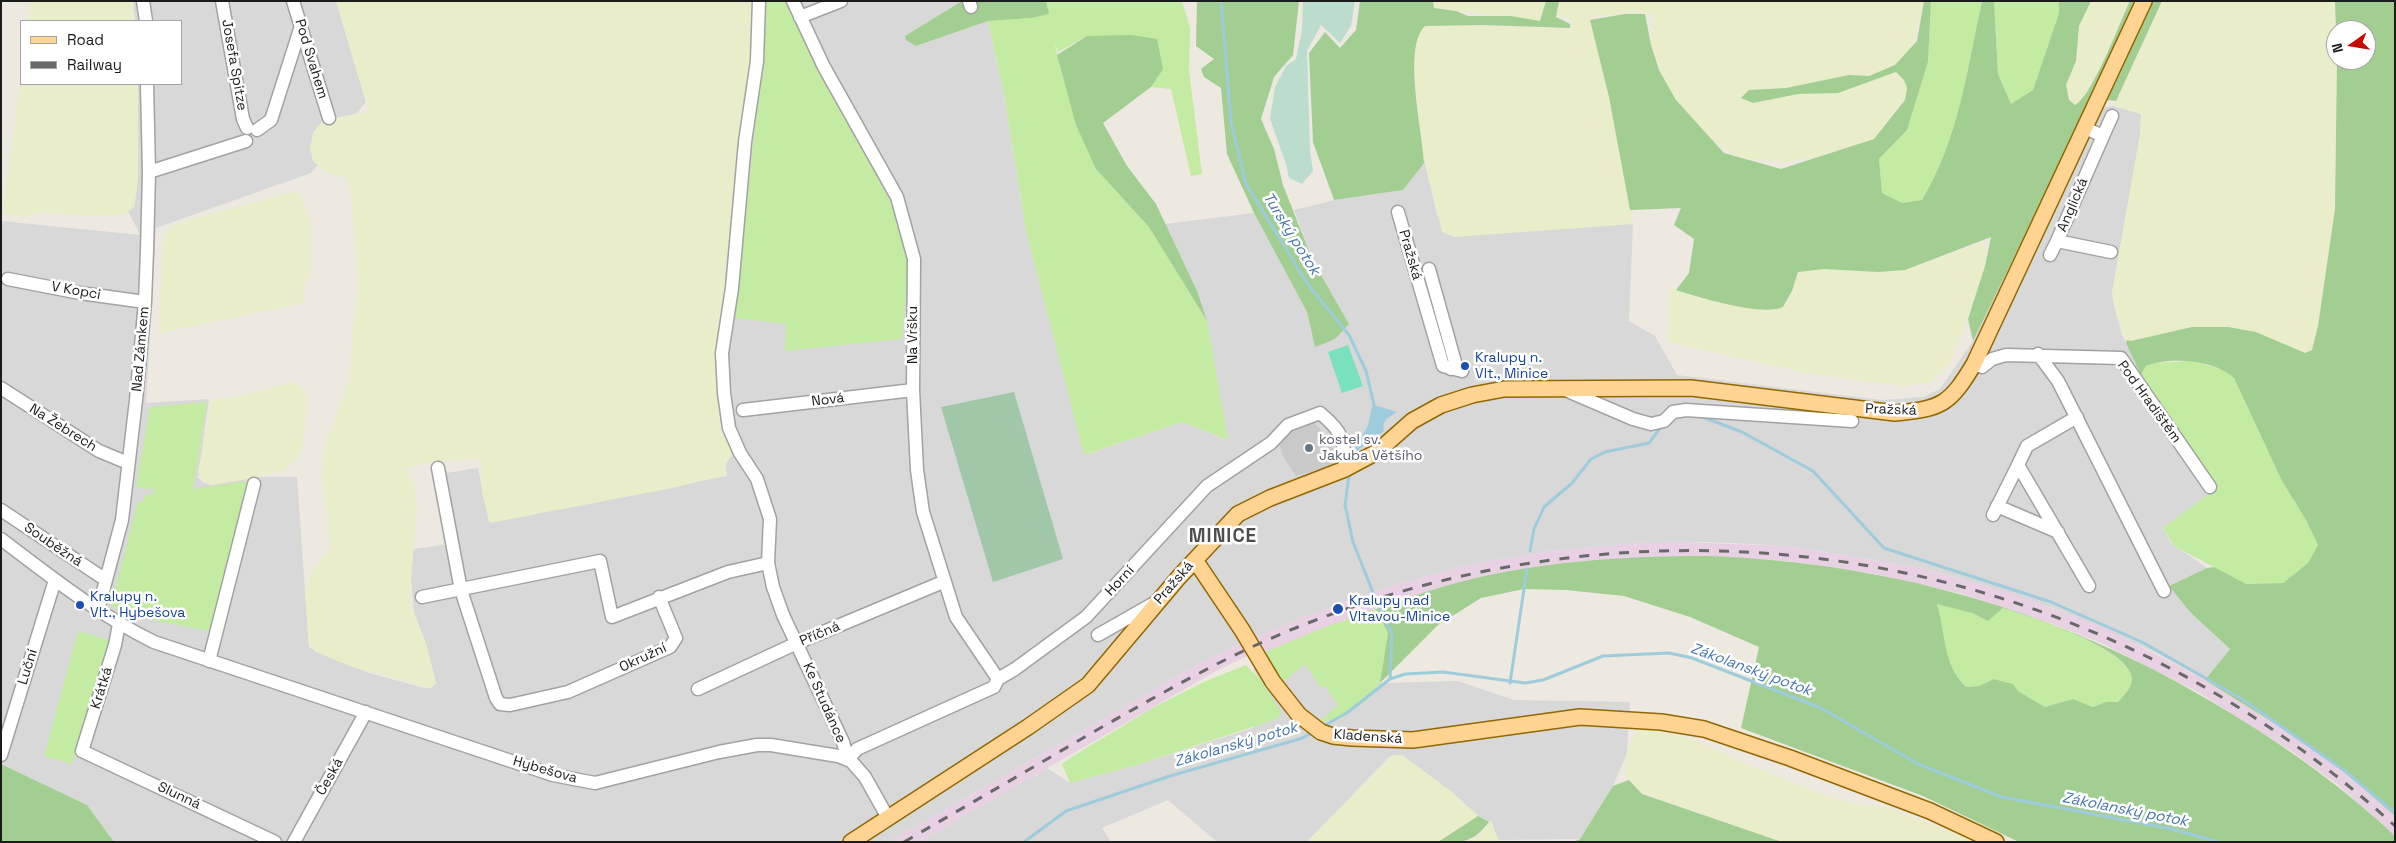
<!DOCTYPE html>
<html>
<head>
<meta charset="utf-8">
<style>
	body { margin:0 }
	#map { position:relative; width:2396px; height:843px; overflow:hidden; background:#ede9e0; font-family:"Space Grotesk",sans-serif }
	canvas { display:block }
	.frame { position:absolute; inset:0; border:2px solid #1b1b1b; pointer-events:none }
	.legend { position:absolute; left:20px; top:20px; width:162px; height:65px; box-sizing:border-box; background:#fff; border:1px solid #a4a4a4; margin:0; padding:6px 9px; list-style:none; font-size:15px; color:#1b1b1b }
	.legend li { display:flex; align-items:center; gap:10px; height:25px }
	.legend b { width:25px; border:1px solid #a4a4a4 }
	.north { position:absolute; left:2326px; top:20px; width:50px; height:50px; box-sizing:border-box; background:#fff; border:1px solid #a4a4a4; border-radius:50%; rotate:257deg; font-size:14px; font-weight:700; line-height:20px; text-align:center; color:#1b1b1b }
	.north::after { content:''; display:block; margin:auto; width:18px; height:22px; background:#c60800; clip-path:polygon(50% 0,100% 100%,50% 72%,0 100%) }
</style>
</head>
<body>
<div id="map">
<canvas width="2396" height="843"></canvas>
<div class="frame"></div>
<ul class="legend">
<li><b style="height:6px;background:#ffd493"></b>Road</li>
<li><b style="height:6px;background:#696969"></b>Railway</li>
</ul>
<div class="north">N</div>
</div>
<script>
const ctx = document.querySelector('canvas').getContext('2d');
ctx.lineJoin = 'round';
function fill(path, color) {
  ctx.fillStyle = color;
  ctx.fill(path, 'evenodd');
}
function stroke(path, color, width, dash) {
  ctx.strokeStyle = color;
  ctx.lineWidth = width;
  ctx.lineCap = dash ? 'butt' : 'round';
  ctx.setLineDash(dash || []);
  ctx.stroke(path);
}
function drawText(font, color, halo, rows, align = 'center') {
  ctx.font = font + ' "Space Grotesk",sans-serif';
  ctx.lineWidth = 5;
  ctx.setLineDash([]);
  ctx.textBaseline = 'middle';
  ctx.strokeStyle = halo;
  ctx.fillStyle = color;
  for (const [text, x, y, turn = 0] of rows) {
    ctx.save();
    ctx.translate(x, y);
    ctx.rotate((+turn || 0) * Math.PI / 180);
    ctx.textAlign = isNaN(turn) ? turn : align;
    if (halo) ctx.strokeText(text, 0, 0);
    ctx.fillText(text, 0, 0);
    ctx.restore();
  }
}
const residential = new Path2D(`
	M133,1H336L366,102L356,114L324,120L313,161L318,165L311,173L156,228L146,403L209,399L198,478L203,482L211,485L258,477H297L309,647L369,673L425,688H431L436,683L426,644L414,612L411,579L413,549L457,543L446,473L478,468L489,522L727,476L718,354L720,318L727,289L753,16L752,1H962L905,36L916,46L988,21L1004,94L1026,231L1085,455L1182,422L1227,440L1207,322L1198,293L1165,224L1254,213L1307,312L1315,347L1349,324L1313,261L1294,210L1334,200L1403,190L1424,159L1437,215L1633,224L1629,321L1655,336L1677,375L1882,400L1923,397L1940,389L1973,341L2085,110L2114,106L2141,114L2140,135L2112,293L2114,306L2122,334L2141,375L2218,488L2163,528L2171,543L2207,568L2170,586L2191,613L2230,649L2205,680L2152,651L2058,610L1962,579L1921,568L1789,546L1707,542L1624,544L1551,551L1472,564L1391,586L1298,619L1209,658L889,842H114L87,805L1,764V221L140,235L128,211L134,207L138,180V84H181V21H135Z
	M1376,609L1381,683L1458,681L1514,700L1630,702L1627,753L1613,786L1580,839L1499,840L1489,822L1478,816L1453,793L1402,755L1390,756L1307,842H1217L1168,800L1102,828L1111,842H919L1047,768L1070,783L1133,766L1253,728L1267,689L1253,669L1263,653Z`);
const industrial = new Path2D(`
	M1678,542L1789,546L1921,568L2008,592L2107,629L2205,680L2299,739L2347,774L2395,816V836L2338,785L2291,751L2198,692L2101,643L2053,624L1959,593L1870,573L1787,561L1678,556L1585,562L1476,579L1442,587L1360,614L1263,653H1254L1216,671L919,842H889L1209,658L1298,619L1391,586L1472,564L1551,551L1624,544Z`);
const religious = new Path2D(`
	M1312,420L1326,436H1329L1333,450L1331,451L1333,465L1296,476L1283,456L1280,446L1284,434Z`);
const farmland = new Path2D(`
	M29,1H133L135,21H28Z
	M336,1H752L753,16L751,61L727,289L720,318L718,354L724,430L732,455L724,466L726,475L672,488L490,523L482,492L481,458L438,461L405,468L415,490L417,509L409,600L426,644L436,683L431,688L350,666L316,652L309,644L305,594L307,584L313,569L331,549L322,473L325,447L349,379L353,328L359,288L351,196L346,178L327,172L313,161L310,148L313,132L324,120L369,112Z
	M1433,1H1546L1540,21L1433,8Z
	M1559,1H1924L1912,48L1895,65L1869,76L1849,75L1786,88L1750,90L1742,97L1753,103L1798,94L1838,93L1896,72L1904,80L1907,88L1904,99L1874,139L1821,156L1786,162L1740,158L1716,143L1676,100L1662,75L1651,45L1653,14L1630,13L1590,17L1609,97L1633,224L1455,237L1442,232L1422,150L1414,64L1418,34L1425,26L1431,24L1574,29L1570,18L1556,17Z
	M2091,1H2130L2098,71L2085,96L2080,102L2075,105L2069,100L2066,85L2076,61L2079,26Z
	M2162,1H2335L2337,76L2335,209L2318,326L2312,350L2305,353L2256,332L2228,327L2131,341L2126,340L2122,334L2112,293L2140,135L2141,114L2114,106Z
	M21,76V84H138V180L134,207L123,215L85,216L39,211L30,216L20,217L3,213Z
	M297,191L303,199L312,228V268L303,293L304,303L159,333L163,243L166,233L171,225Z
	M1983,242L1986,252L1985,266L1964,328L1948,366L1930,382L1902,386L1808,373L1668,342L1670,288L1707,300L1772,311L1781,308L1789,301L1798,272L1824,269L1878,272L1905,270Z
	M293,382L307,392L308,408L302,448L296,460L282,471L248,479L211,485L203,482L198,472L212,400L244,395Z
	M1648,729L1695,740L1753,767L1822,794L1849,803L1888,808L1978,842H1782L1642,793L1629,780L1625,768L1627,753L1633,736L1638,731Z
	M1402,755L1453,793L1478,816L1438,842H1307L1391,756Z
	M1491,820L1499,842H1469L1479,836Z`);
const grass = new Path2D(`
	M764,1H787L891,204L909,258L902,339L785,351L786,324L735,318L766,24Z
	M1046,1H1182L1190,28L1189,71L1202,174L1191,176L1171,89L1151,87L1162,69L1087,36L1058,52L1054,41L1063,78L1096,169L1149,227L1207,321L1228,440L1182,422L1084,455L1026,231L1004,94L988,21L1031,18L1048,14Z
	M1931,1H1982C1967,70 1959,138 1922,200L1901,203L1882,193L1879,159L1907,130L1928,62Z
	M1994,1H2059V13L2033,90L2011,104L1998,74Z
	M2193,361L2227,371L2234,378L2282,481L2306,520L2318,545L2308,563L2283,583L2246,584L2174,546L2163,528L2218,487L2141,375L2146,365L2153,363Z
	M207,402L193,489L248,481L211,631L160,622L111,606L138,501L143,502L145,495L153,494L154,489L136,488L150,407Z
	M1937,603L1972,613L1988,621L2003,608C2028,616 2131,648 2132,680C2132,688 2123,696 2118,702H2106L2093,707L2073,699L2045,707L2018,691L2013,684L1994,679L1979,686L1966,687C1942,662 1945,633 1937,603Z
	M1376,609L1388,633L1380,683L1366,701L1343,717L1318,723L1338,705L1325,686L1321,688L1305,664L1283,682L1263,653L1320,629Z
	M78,631L109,640L72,764L44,756Z
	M1246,665L1260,679L1281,713L1277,719L1133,766L1070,783L1062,764L1070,758L1154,707L1206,681Z`);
const forest = new Path2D(`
	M962,1H1046L1049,14L1031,18L988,21L916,46L906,40L905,36Z
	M1197,1H1299L1293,55L1274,77L1261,119L1274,149L1283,185L1313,261L1349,324L1335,339L1315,347L1307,312L1254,213L1227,154L1221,88L1204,77L1201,69L1214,59L1196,46Z
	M1360,1H1433L1434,8L1456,11L1468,16H1511L1540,21L1546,1H1559L1556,17L1570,24V28L1483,25L1425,26C1402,47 1423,133 1424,163L1403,190L1334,200L1313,142L1309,53L1325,32L1340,48L1356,30Z
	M1924,1H1931L1928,62L1907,130L1879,159L1882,193L1902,203L1922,200C1959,138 1967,70 1982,1H1994L1998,74L2011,104L2033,90L2059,13V1H2091L2079,26L2076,61L2066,85L2069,100L2075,105C2092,97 2120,22 2130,1H2139L1973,341L1968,319L1985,266L1991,237L1905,270L1878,272L1824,269L1798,272L1792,291L1783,307C1763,317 1698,297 1676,290L1689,273L1694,239L1674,225L1681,208L1630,210L1609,97L1590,20L1625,14H1645L1651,45L1659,70L1676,100L1724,153L1781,169L1874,139L1905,100L1907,88L1904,80L1896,72L1838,93L1798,94L1753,103L1741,98L1749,90L1786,88L1849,75L1869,76L1895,65L1917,41Z
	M2150,1H2162L2116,101L2107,100Z
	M2335,1H2395V816L2347,774L2299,739L2205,680L2230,649L2191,613L2169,586L2207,568L2214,567L2246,584L2283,583L2308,563L2318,545L2306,520L2282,481L2234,378C2216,360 2169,356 2146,366L2141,375L2126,343L2127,340L2131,341L2192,327H2228L2256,332L2305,353L2312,350L2318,326L2335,209L2337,60H2366V30H2336Z
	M1131,35L1157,39L1163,69L1151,87L1103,123L1127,166L1156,204L1198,293L1207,321L1149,227L1096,169L1076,125L1057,55L1087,36Z
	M1707,556C1899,563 2074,615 2237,717C2294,752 2346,790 2395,836V842H2019L1923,796L1741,728L1759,647L1690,617L1624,596L1566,590L1524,589L1481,598L1438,625L1380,683L1388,633L1376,609C1398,602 1420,593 1442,587C1527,562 1619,556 1707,556ZM1937,604L1972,613L1988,621L2003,608C2028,616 2131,648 2132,679C2132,688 2123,696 2118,702H2106L2093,707L2073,699L2045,707L2018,691L2013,684L1994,679L1979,686L1966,687C1942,663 1946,634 1937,604Z
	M1,764L87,805L114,842H1Z
	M1629,780L1642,794L1782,842H1573L1580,839L1613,786Z
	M1478,816L1489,822C1472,843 1465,842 1438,842Z`);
const wetland = new Path2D(`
	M1303,1H1355L1351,26L1340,43L1321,25L1307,51L1310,151L1313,171L1302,184L1289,178L1286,164L1270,119L1275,87L1286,66L1296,59L1302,30Z`);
const cemetery = new Path2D(`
	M1014,392L1063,559L993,582L941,407Z`);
const pitch = new Path2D(`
	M1348,345L1363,386L1342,393L1328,352Z`);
const water = new Path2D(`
	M1374,405L1397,412C1388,418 1382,419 1384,431L1354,453L1369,427Z`);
const stream = new Path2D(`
	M1221,1L1231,122L1246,184L1309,286L1349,335L1366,371L1374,405L1369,427L1351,459
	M1700,416L1742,432L1813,471L1884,548L2051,602L2142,642L2242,699L2345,771L2395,813
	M1349,476L1345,505L1353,542L1374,595
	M1530,551L1534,529L1544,507L1572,483L1591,459L1605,452L1649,443L1661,427
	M1380,608L1392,634L1390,679
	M1510,683L1527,569
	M1322,727L1348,712L1390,679L1405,674L1443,672L1525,683L1543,680L1603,656L1669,653L1692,658L1821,708L1918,764L2002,797L2172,829L2219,842
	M1024,842L1066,811L1170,776L1303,738L1313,732`);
const minor = new Path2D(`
	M143,1L146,21
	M222,1L243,119L247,128
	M293,1L329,118
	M759,1L757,61L745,142L732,288L722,353L724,393L729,428L740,453L757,479L770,519L768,563L773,587L783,615L843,742L848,760
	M793,1L824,67L897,197L914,259L913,390L917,470L923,512L956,617L998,679
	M969,1L971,7
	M800,17L841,1
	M2085,128L2103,136L2057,241L2111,252
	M257,130L271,120L301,26
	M2103,136L2112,116
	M149,172L246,141
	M1398,212L1443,366L1462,371
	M2050,255L2057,241
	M1429,269L1455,362L1451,369
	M8,279L80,293L145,302
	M2038,354L2058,381L2164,591
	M1974,364L1982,367L1992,359L2006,355L2121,358L2210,487
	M1,388L99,451L128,463
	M1563,389L1633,419L1651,424L1664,421L1673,412L1686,410L1852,421
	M743,410L913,390
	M2077,417L2027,446L2018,465L2089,586
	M438,468L461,590L496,698L500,704L510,705L568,692L670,647L676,638L659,597
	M1997,506L2058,532
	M1,510L106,580
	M1993,515L2018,465
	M1,539C51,577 99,615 154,642L553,775L595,783L719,752L757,745H771L838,756L851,761L865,777L888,818
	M422,597L600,561L612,617L728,572L768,563
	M98,610L122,520L136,400L145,302L147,251L149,172L147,84
	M119,624L115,645L82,751L275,842
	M1098,635L1156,602
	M209,661L254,484
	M698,689L797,643L943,582
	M1,755L55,580
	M848,760L857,749L994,687L998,679L1015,669L1086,617L1207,486L1271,443L1288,425L1320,413C1344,433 1344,439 1345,469
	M294,842L366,712`);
const major = new Path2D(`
	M1195,560L1242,630L1273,682L1299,715L1321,732L1333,736L1352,738L1413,740L1580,717L1661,722L1704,729L1790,758L1930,811L1996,842
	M851,842L1028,727L1088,685L1179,577L1238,514L1270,498L1345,469L1377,452L1412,421L1441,405L1472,395L1504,389L1691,388L1895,413C1942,409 1950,404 1974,364L2144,1`);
const rail = new Path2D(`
	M904,842C966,806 1027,771 1088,735C1157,696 1225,656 1298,627C1675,476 2095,552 2395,826`);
const markers = [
	[1465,366,5,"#1a4fb4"],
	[1309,448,5,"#6b7280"],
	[80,605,5,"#1a4fb4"],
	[1338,609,6,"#1a4fb4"]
];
const streetNames = [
	["Pod Svahem",311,59,73],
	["Josefa Spitze",234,65,80],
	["Anglická",2073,205,-67],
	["Pražská",1410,255,74],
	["V Kopci",76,291,10],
	["Na Vršku",913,335,-90],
	["Nad Zámkem",141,349,-85],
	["Nová",828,400,-7],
	["Pod Hradištěm",2149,402,54],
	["Pražská",1891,410,2],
	["Na Žebrech",63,428,32],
	["Souběžná",53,545,34],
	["Horní",1120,581,-47],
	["Pražská",1174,583,-49],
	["Příčná",820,634,-23],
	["Okružní",643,658,-25],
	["Luční",28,667,-73],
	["Krátká",102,688,-73],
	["Ke Studánce",824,703,66],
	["Kladenská",1368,737,4],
	["Hybešova",545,770,16],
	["Česká",330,777,-61],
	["Slunná",179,796,25]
];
const transitNames = [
	["Kralupy n.",1475,358],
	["Vlt., Minice",1475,374],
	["Kralupy n.",90,597],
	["Vlt., Hybešova",90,613],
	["Kralupy nad",1349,601],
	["Vltavou-Minice",1349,617]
];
const worshipNames = [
	["kostel sv.",1319,440],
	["Jakuba Většího",1319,456]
];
const waterNames = [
	["Turský potok",1291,234,58],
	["Zákolanský potok",1751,670,20],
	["Zákolanský potok",1236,745,-16],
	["Zákolanský potok",2125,810,11]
];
const districtNames = [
	["MINICE",1223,537]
];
fill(residential, '#d9d8d8');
fill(industrial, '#e7d1e2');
fill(religious, '#c9c9c9');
fill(farmland, '#e9edc9');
fill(grass, '#c3eba2');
fill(forest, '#a2ce92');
fill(wetland, '#bcdcce');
fill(cemetery, '#a0c7a7');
fill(pitch, '#79e1bd');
fill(water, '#9dccdd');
stroke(stream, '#9dccdd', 3);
stroke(minor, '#a2a2a2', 15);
stroke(major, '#926700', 18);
stroke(minor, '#fff', 12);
stroke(major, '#ffd493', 15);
stroke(rail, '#696969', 3, [10, 10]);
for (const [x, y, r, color] of markers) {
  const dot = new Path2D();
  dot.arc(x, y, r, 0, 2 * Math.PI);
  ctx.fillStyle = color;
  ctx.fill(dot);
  stroke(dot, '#fff', 2);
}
drawText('14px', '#1b1b1b', '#fff', streetNames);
drawText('14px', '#164399', '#fff', transitNames, 'left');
drawText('14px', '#5b616d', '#fff', worshipNames, 'left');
drawText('italic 15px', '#4575ad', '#fff', waterNames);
ctx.letterSpacing = '1px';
drawText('bold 19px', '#4e4e4e', '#fff', districtNames);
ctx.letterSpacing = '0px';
</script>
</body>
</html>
